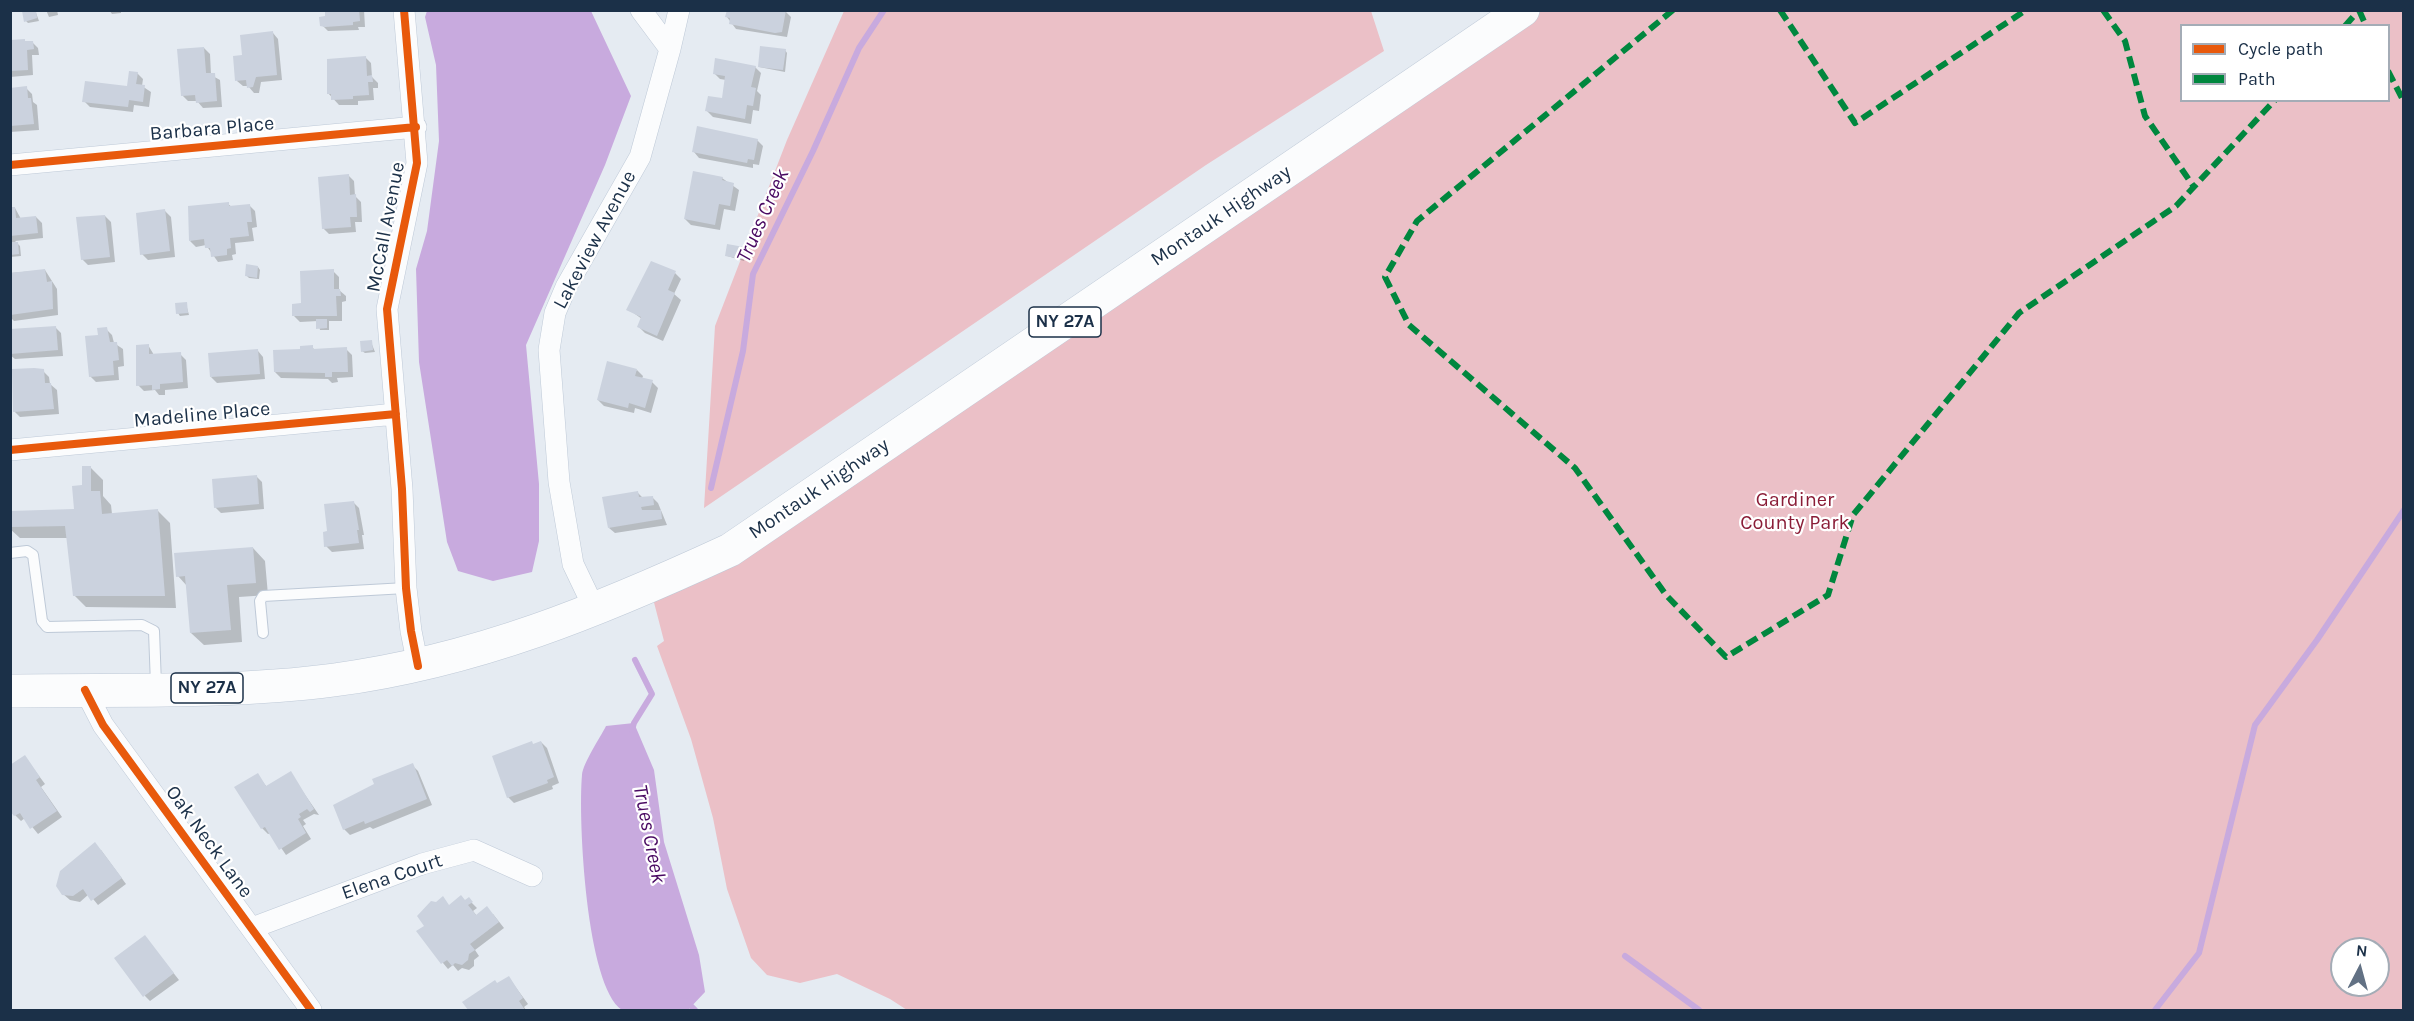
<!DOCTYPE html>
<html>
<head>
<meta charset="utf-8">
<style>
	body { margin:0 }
	#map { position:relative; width:2414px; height:1021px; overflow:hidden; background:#e5ebf2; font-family:Karla,sans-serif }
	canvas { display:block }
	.frame { position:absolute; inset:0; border:12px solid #1b3048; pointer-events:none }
	.legend { position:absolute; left:2180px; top:24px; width:210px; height:78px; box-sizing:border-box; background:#fff; border:2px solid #a4acb6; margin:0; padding:8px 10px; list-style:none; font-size:18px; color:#1b3048 }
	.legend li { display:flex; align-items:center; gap:12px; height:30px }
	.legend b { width:30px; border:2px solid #a4acb6 }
	.north { position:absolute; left:2330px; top:937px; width:60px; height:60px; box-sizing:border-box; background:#fff; border:2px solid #a4acb6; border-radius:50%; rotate:6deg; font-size:16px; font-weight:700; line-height:24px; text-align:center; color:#1b3048 }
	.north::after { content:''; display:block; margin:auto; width:21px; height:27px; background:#627184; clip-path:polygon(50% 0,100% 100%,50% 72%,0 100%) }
</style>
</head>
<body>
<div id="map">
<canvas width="2414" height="1021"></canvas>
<div class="frame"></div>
<ul class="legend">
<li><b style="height:8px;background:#e8590c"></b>Cycle path</li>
<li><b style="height:8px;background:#00873e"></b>Path</li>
</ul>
<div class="north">N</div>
</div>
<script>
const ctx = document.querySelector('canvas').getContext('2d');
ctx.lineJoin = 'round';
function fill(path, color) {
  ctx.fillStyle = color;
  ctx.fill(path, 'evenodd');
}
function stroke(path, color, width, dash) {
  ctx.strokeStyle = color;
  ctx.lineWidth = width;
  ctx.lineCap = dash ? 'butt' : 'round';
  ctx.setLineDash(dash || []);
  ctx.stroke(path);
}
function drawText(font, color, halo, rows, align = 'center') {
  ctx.font = font + ' Karla,sans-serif';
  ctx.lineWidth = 4.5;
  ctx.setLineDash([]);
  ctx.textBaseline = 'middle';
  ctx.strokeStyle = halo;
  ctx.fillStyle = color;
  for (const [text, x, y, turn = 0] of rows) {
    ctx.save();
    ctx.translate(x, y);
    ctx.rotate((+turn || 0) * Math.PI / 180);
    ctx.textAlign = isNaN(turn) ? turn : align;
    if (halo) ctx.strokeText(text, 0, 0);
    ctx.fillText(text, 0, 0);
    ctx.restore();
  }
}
const green = new Path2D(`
	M844,11H1371L1384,51L1206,165L704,508L715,326L787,140Z
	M1523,11H2403V1010H907L890,999L837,974L800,983L767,975L751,958L727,889L713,818L691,739L657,646L664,641L650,587ZM2182,26H2388V100H2182ZM2342,949H2378V985H2342Z`);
const water = new Path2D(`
	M427,11H591L631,96L605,165L526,345L539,484V541L532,572L493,581L458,571L447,542L419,362L416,269L427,231L439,141L436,65L425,17Z
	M634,723L654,770L664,842L699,955L705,992L688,1010H622C586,986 578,819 582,775C583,763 600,738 606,726Z`);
const shadow = new Path2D(`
	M35,10L39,21L28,23L26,21Z
	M46,10H57L58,15L49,17Z
	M109,10H121V13L112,14Z
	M326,10H364L365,27H358L359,30L328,31L322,25L327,17Z
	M785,11L791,17L787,37L736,29L727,17Z
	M273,33L278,39L282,80L261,82L259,93H254L248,86H243L237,81L243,57Z
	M10,42H32L38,48L39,55H32L33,75L10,77Z
	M204,48L210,54L211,75L220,80L222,107L203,108L197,101H188L182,95Z
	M785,50L787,53L785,72L759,67Z
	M365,57L371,63L372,77L378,83V88H373L374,100L358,101V105H339L328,93Z
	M755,67L761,73L757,91L761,95L759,111L753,110L751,124L713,117L707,111L723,100L726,80L720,79L714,73Z
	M137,73L143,79L142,86L151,92L149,107L134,105L133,112L90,107L84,101L128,88Z
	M26,88L32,94L33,102L37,105L39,130L10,132V89Z
	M757,140L763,146L759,165L753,164V168L699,158L694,152Z
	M348,175L354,181L355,196L361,202L362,222H355L356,232L329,234L323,228Z
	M722,178L739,190L735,211L724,209L720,230L691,225L685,219Z
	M228,204L232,207L249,205L255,211L257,227L252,228L254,241L235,243L236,254L232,255L233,260L218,262L206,245L196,247L190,241Z
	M15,208L21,219L36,217L42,223L43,238L15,241L20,246L21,256L10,257V209Z
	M165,211L171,217L175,257L148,260L142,254Z
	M105,216L111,222L115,262L88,265L82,259Z
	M743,248L746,251L744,261L727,256Z
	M258,267L260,270L259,279L249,278L247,276Z
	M45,270L57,289L58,315L14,321L10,317V273Z
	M333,271L339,277V290L346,296V301L342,302V321H329V330H320L318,321L300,322L294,316Z
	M675,273L681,279L674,294L681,300L663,341L645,333L639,327L642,319L628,309Z
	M186,304L189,315L180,316L178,313Z
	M55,327L61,333L63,356L15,359L10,355V331Z
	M106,329L112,335L114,343L123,349L124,366L118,367L119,380L96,382L90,376L100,337Z
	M371,342L375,352L365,353L362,351Z
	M148,345L154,355L180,354L186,360L188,388L165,390V395H159L155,390L144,391L138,385Z
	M312,347L315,350L346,349L352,355L353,377L337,378L338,382L332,383L328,379L281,378L275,372L302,350Z
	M258,351L263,357L265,379L217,383L211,377Z
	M637,370L643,376L642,379L652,382L658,388L651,413L635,408L634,413L604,406L598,400Z
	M43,371L49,377L50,384L57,390L59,414L20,417L14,411Z
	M91,468L103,480V496L111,505L112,514L158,511L170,523L176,608L86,607L74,595L68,538H20L10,529V513L75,511Z
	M256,476L262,482L264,509L221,513L215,507Z
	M637,492L643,498L652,497L658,503L667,525L615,533L609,528Z
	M353,502L359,508L364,535H362L364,549L332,552L326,546L329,533Z
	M253,548L265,561L268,595L239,597L242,642L204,645L191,633L187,586L178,576Z
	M541,742L547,748L559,783L552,786L553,789L514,803L508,797Z
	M25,757L45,784L41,787L62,817L38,834L25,818L21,821L15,815Z
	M412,765L418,771L432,805L373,829L370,827L350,835L344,829Z
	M290,773L319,815L314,814L303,820L306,824L303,826L311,839L286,855L271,833L268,834L262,828L257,775L267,787Z
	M101,850L126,884L98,905L89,894L80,902L70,900L63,894Z
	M468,899L477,908L473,911L477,916L493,914L504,928L475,950L479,956L474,960V966L469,970L462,968L458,971L453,965L448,969L443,963L450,906Z
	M145,937L179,980L150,1001L145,996Z
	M509,978L528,1004L524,1007L526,1010H469L464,1003Z`);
const stream = new Path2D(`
	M711,488L743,351L753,274L813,151L859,48L884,10
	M632,730L634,723L652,694L635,660
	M1625,956L1699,1010
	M687,1002L695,1010
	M2155,1010L2199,953L2255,725L2317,640L2404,510`);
const building = new Path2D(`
	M25,10H36L37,18L24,22L22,11Z
	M325,10H359L360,21L353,22V25L325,27L320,26L319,17L325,16Z
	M727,10H786L782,32L775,33L729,24L730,18L725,17Z
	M273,31L277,75L256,77L253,87L247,88L246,80L235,81L233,56L242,55L240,35Z
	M25,39V41H33L34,49L27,50L28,70L10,71V40Z
	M760,46L786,49L783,70L758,67Z
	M204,47L206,73H215L217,101L196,103L195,95L181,96L177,49Z
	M366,56L367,76L372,75L373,82H368L369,95L353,96V99L331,100V94H327V59Z
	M715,58L756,66L751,87L756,88L753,106L747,105L745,119L705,111L708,96L722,98L725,76L713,74Z
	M129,71L138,72L136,84L145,85L143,102L129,100L128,107L82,102L85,81L127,86Z
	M27,86L28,98H31L34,124L10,126V88Z
	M697,126L758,139L754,160L748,159L747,163L692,152Z
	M693,171L723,177L722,180L734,183L730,206L719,204L715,225L684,219Z
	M349,174L350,195L356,194L357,217H350L351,227L322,229L318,177Z
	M229,202V206L250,204L252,222H247L249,236L230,238L231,248L227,249V255L211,257L210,248H205L204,239L189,241L188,206Z
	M10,207H15L16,218L36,216L38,233L10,236Z
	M165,209L170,251L140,255L136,213Z
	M105,215L110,257L81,260L76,217Z
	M10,242H18L19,254L10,255Z
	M727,244L744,247L742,259L725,256Z
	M651,261L676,271L668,290L675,293L657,336L637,327L641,317L626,310Z
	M246,264L258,266L257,278L245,276Z
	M45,269L47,282L52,281L53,309L10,315V273Z
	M334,269V289H340L341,296H336L337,316H292V304L301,303L300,271Z
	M187,302L188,313L176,314L175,303Z
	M316,319H327V328L316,329Z
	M56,326L58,350L10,354V329Z
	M107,327L110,342H117L119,360L113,361L114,375L89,377L85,336L98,335L97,328Z
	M372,340L373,350L361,352L360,341Z
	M149,344V354L181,352L183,382L160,384V389L152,390V385L136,386V345Z
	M313,345V349L347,347L348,372H332V377H325V373L274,372L273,350L300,349V346Z
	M258,349L260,374L210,377L208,353Z
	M607,361L637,369L635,376L653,380L645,408L629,403L628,408L597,400Z
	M34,368L44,369L45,383H51L54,409L13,412L12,369Z
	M82,466H91V491H100L102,514L158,509L165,596H73L65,526L10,527V511L74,509L72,486L82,485Z
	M257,475L259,504L214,508L212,479Z
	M638,491L639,497L653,496L654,505L641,507L642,510H661L662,519L608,528L602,497Z
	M354,501L359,530H357L359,543L324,547L323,532L327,531L324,504Z
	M253,547L256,583L227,585L231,630L190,633L185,576L176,577L174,553Z
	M532,741L533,744L541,741L554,777L547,780L548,783L507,798L492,756Z
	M25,755L40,777L36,780L57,811L30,829L20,813L14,816L10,811V765Z
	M413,763L427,799L365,824L364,821L343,830L333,805L374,784L372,779Z
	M291,771L314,809L310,812L307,809L299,814L301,817L298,819L306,833L279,850L265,827L261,829L234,787L258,773L266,786Z
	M95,842L122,878L91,901L83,889L73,896L62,895L56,886L60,871Z
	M461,895L465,900L469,897L473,902L468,905L476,915L487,906L499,922L470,944L475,950L469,954L468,960L462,965L455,963L452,966L447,960L441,964L416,931L424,926L417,916L431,901L436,902L443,896L449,905Z
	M145,935L174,973L143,997L114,958Z
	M509,976L523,998L519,1001L525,1010H468L462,1002L495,980L497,983Z`);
const lane = new Path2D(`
	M10,553L27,551L33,555L42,621L47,627L142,625L154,631L156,685
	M263,633L260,601L263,596L406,588`);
const street = new Path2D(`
	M404,10L417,163L387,309L402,489L406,588L411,631L418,666
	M670,49L679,10
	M10,165L416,127
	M10,450L396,414
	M595,610L573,564L559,482L549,350L555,313L566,287L640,157L670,49L641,10
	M85,690L103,725L311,1010
	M252,928L422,864L474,850L532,876`);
const primary = new Path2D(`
	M10,691C118,689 227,694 334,680C477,661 600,610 730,550L1523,10`);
const quiet = new Path2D(`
	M1673,10L1417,221L1385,277L1409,325L1575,468L1666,595L1726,657L1828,595L1853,515L2019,313L2176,206L2275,100
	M1780,10L1855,123L2026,10
	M2103,10L2125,41L2145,116L2194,187
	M2359,10L2366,26
	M2345,26L2359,10
	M2388,71L2404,102`);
const cycleway = new Path2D(`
	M404,10L417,163L387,309L402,489L406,588L411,631L418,666
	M10,165L416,127
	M10,450L396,414
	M85,690L103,725L311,1010`);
const shields = [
	[1065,322,72],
	[207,688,72]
];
const shieldNames = [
	["NY 27A",1065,322],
	["NY 27A",207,688]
];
const streetNames = [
	["Barbara Place",212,129,-5],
	["Montauk Highway",1221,216,-34],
	["McCall Avenue",386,227,-79],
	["Lakeview Avenue",595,240,-62],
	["Madeline Place",202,415,-5],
	["Montauk Highway",819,489,-34],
	["Oak Neck Lane",209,842,54],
	["Elena Court",392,877,-19]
];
const parkNames = [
	["Gardiner",1795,500],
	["County Park",1795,523]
];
const waterNames = [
	["Trues Creek",763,216,-66],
	["Trues Creek",649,834,79]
];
fill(green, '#ebc0c7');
fill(water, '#c8aade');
fill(shadow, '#0003');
stroke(stream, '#c8aade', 6);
fill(building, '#cbd2de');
stroke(lane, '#bec9d7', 12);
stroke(street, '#bec9d7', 22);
stroke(primary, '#bec9d7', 34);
stroke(lane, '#fbfcfd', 10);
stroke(street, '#fbfcfd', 21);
stroke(primary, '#fbfcfd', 33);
stroke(quiet, '#00873e', 6, [12, 6]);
stroke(cycleway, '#e8590c', 8);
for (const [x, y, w] of shields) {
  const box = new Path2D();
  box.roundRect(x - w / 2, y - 15, w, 30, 4.5);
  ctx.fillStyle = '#fff';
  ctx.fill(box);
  stroke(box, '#1b3048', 1.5);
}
drawText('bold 18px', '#1b3048', null, shieldNames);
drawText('20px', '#1b3048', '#fff', streetNames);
drawText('20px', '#8a1d37', '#fff', parkNames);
drawText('italic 21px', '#490962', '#fff', waterNames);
</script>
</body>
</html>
